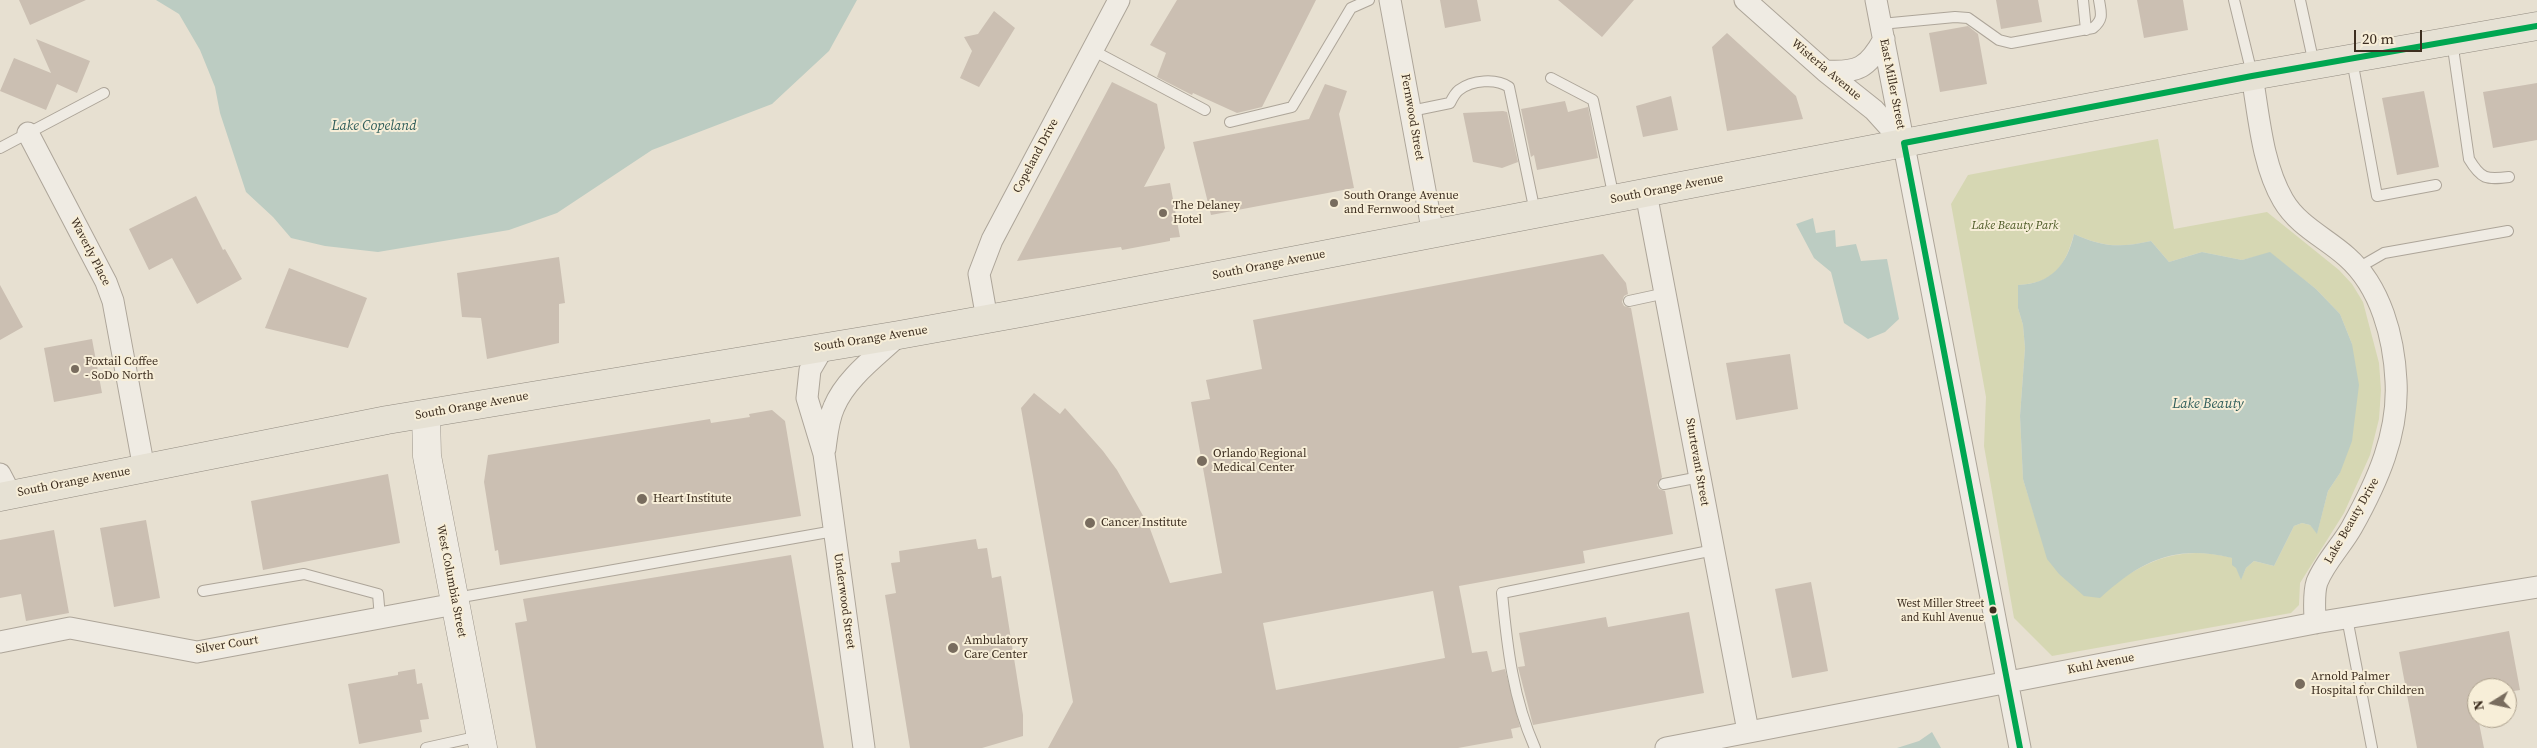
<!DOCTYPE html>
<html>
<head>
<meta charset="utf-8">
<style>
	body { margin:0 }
	#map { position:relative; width:2537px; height:748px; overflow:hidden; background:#e7e0d1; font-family:"Source Serif 4",serif }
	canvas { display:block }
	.north { position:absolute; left:2467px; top:678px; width:50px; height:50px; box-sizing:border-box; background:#f7eed8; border:1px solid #ada18e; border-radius:50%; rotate:260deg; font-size:14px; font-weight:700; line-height:20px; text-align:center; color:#3d2e20 }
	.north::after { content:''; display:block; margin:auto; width:18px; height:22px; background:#786c5e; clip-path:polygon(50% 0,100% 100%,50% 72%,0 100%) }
	.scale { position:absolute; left:2354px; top:30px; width:68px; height:22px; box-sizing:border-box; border:2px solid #3d2e20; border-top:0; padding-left:6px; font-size:15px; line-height:18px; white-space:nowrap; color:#3d2e20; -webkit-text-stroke:4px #f7eed8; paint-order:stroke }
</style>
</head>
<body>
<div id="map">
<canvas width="2537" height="748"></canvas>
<div class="north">N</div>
<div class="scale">20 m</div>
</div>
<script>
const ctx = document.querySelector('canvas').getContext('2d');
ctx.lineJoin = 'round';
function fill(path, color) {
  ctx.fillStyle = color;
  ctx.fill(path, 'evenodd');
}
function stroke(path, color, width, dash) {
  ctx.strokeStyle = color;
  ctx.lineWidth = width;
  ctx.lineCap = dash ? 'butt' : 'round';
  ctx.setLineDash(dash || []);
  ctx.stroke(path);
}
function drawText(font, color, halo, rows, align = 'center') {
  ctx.font = font + ' "Source Serif 4",serif';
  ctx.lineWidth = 4;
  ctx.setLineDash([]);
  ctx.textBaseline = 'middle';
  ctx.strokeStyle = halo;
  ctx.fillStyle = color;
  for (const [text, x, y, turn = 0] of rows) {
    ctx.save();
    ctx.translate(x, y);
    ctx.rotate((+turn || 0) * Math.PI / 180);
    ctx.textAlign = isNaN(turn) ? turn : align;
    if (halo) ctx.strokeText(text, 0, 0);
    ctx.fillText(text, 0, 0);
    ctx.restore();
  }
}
const green = new Path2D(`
	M2158,139L2174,229L2267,212L2339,270L2352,284L2363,302L2379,363L2381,390L2379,419L2370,455L2344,513L2300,583L2299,605L2291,613L2052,656L2014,618L1984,446L1986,397L1951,204L1968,175ZM2074,234C2102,247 2121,248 2151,241L2169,262L2202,252L2242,260L2270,253L2316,289L2340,314L2352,344L2340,473L2328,491L2317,533L2310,525L2302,523L2294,526L2274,566L2254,561L2246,568L2241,579L2233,558C2189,547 2159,554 2121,579L2048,559L2023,479L2020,416L2025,348L2023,325L2018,308V285C2055,283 2065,266 2074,234Z`);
const water = new Path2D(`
	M156,0H857L829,51L772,104L652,150L557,213L509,230L378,252L325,246L291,238L273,217L246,192L220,113L215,87L200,50L179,14Z
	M1813,218L1816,233L1835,230L1836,247L1856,244L1861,261L1887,259L1899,319L1885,332L1868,339L1844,323L1831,272L1814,258L1796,224Z
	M2074,234C2102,247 2120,248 2151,241L2169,262L2202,252L2242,260L2270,252L2316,289L2340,314L2352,344L2359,385L2352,441L2340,473L2328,491L2317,534L2310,525L2302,523L2294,526L2274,566L2254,561L2246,568L2241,580L2236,568L2232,565V558C2175,544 2142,560 2100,598L2084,596L2059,574L2047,559L2023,479L2020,416L2025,348L2023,325L2018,308V285C2051,284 2067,265 2074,234Z
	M1932,732L1941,748H1897L1919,741Z`);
const building = new Path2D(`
	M19,0H86L30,25Z
	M1177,0H1316L1262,107L1237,113L1193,93L1192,95L1157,77L1166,53L1150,45Z
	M1440,0H1477L1481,21L1445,28Z
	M1558,0H1634L1602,37Z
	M1996,0H2038L2042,22L2001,29Z
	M2137,0H2183L2188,30L2144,38Z
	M994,11L1015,28L979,87L960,78L972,51L964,37L978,34Z
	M1968,26L1978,34L1987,84L1940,92L1929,33Z
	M1727,33L1796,96L1803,119L1727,131L1712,47Z
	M36,39L90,61L77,93L57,84L46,110L0,91L14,58L51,73Z
	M1112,82L1157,104L1165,148L1144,187L1170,183L1180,237L1170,238V241L1122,250L1121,247L1017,261Z
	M2537,83V140L2493,148L2483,92Z
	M1325,84L1347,91L1339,114L1354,188L1211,215L1193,142L1309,119Z
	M2424,91L2439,167L2397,175L2382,98Z
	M1671,96L1678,130L1643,137L1636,106Z
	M1565,101L1568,112L1588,107L1598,158L1537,170L1534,155L1531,157L1521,109Z
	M1503,111L1507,112L1518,162L1502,168L1473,162L1463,113Z
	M196,196L223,250L225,249L242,279L197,304L172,258L149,270L129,229Z
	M1603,254L1626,283L1628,294L1624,296L1622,302L1624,306L1631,308L1662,477L1657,485L1659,489L1665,491L1673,534L1583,551L1585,563L1459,586L1472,653L1487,651L1492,672L1505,669L1520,727L1511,729L1513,738L1458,748H1048L1073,702L1021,408L1034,393L1060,414L1065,408L1103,451L1117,470L1149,526L1170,583L1222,573L1191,402L1210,399L1206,380L1262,369L1253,320ZM1433,591L1445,658L1276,690L1263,623Z
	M559,257L565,303L559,304V343L487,359L481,318L462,317L457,273Z
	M289,268L367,298L348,348L265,328Z
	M0,285L23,327L0,340Z
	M92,339L102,393L54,402L44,348Z
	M1790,354L1798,409L1736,420L1726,363Z
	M772,410L785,421L801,516L500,565L498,550L495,551L484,482L488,455L710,419L711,423L750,417L749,414Z
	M388,474L400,543L263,570L251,501Z
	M146,520L160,598L114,607L100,528Z
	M54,530L69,613L26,621L21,594L0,598V540Z
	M976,539L978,549L987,548L992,578L1001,576L1023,715V736L982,748H910L885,595L896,593L891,563L900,562L899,551Z
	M791,555L824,748H536L515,623L527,621L523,599Z
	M1811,582L1828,671L1792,678L1775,589Z
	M1689,612L1704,693L1533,725L1518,667L1525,666L1519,633L1606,617L1608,627Z
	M2509,631L2520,690L2507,692V688H2477V698H2474L2484,748H2417L2399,652Z
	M415,669L417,684L422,683L429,719L420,720L422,732L359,744L348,684L398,675V672Z`);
const lane = new Path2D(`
	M2083,0L2086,30
	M2234,0L2252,74
	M2300,0L2314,64
	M1881,24L1955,17L1968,18L1999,40L2011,43L2093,28C2104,19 2101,13 2099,0
	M2452,41L2469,159C2481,179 2486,180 2509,177
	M1092,50L1205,110
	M2352,60L2377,196L2436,185
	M1551,78L1593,100L1614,198
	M1411,111L1450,103C1452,99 1455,93 1459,90C1472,80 1496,78 1509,87L1535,212
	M1230,122L1292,107L1351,8L1369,0
	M0,148L104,93
	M2358,268L2384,253L2508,231
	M1629,301L1666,293
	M1664,484L1700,477
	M203,591L304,574L378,594L380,618
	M456,598L834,531
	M2347,618L2372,748
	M426,748L480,736
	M1535,748C1513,699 1507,646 1502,593L1714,550`);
const street = new Path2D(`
	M1390,0L1433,234
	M1745,0L1825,71L1874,110L1902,141
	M1876,0L2020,748
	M1825,71C1858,73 1868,68 1884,39
	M2252,76C2259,116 2262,164 2283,200C2298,226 2326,238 2347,257C2381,287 2394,338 2396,381C2399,434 2377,482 2352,527C2342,545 2325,562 2317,582C2313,594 2315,610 2315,623
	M28,133L106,282L113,301L144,469
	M1646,193L1748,731
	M987,319L979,274L992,240L1119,0
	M824,346L810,370L807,398L824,454L864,748
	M825,449C827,434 828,420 834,407C846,378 877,356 899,335
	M0,474L11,495
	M0,642L70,628L197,652L455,604
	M1666,748L2315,623L2537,587`);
const secondary = new Path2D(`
	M426,414L427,456L483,748`);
const primary = new Path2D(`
	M0,497L387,420L899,335L1026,312L2252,76L2537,26`);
const bus1 = new Path2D(`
	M1904,143L2252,76L2537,26
	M1904,143L2020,748`);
const markers = [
	[1334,203,5,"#786c5e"],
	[1163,213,5,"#786c5e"],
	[75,369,5,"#786c5e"],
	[1202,461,6,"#786c5e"],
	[642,499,6,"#786c5e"],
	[1090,523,6,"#786c5e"],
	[1993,610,4.5,"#3d2e20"],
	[953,648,6,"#786c5e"],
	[2300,684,6,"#786c5e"]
];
const busNames = [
	["West Miller Street",1984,604],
	["and Kuhl Avenue",1984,618]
];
const streetNames = [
	["Wisteria Avenue",1826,70,40],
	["East Miller Street",1892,84,79],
	["Fernwood Street",1412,117,80],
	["Copeland Drive",1036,156,-62],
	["South Orange Avenue",1667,189,-11],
	["Waverly Place",90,252,63],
	["South Orange Avenue",1269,265,-11],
	["South Orange Avenue",871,339,-9],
	["South Orange Avenue",472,406,-10],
	["Sturtevant Street",1697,462,80],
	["South Orange Avenue",74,482,-11],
	["Lake Beauty Drive",2352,521,-60],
	["West Columbia Street",451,581,79],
	["Underwood Street",844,601,82],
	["Silver Court",227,645,-9],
	["Kuhl Avenue",2101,664,-11]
];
const poiNames = [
	["South Orange Avenue",1344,196],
	["and Fernwood Street",1344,210],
	["The Delaney",1173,206],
	["Hotel",1173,220],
	["Foxtail Coffee",85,362],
	["- SoDo North",85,376],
	["Orlando Regional",1213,454],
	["Medical Center",1213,468],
	["Heart Institute",653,499],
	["Cancer Institute",1101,523],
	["Ambulatory",964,641],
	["Care Center",964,655],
	["Arnold Palmer",2311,677],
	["Hospital for Children",2311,691]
];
const parkNames = [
	["Lake Beauty Park",2015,226]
];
const waterNames = [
	["Lake Copeland",374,126],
	["Lake Beauty",2208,404]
];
fill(green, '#d6d7b3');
fill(water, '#bcccc2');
fill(building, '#cbbfb2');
stroke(lane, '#ada599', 12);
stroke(street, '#ada599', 23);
stroke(secondary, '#9c958a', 29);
stroke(primary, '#928b80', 29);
stroke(lane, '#efebe3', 10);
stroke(street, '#efebe3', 21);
stroke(secondary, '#efebe3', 28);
stroke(primary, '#e6e1d4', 28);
stroke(bus1, '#00a651', 6);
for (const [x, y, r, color] of markers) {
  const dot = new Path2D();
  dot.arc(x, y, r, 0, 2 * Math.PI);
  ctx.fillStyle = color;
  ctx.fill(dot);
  stroke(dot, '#f7eed8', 2);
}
drawText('11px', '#3d2e20', '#f7eed8', busNames, 'right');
drawText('12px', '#3d2e20', '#f7eed8', streetNames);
drawText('12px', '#3d2e20', '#f7eed8', poiNames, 'left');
drawText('italic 12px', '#4d5a26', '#f7eed8', parkNames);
drawText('italic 14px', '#2f5d5a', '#f7eed8', waterNames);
</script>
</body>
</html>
